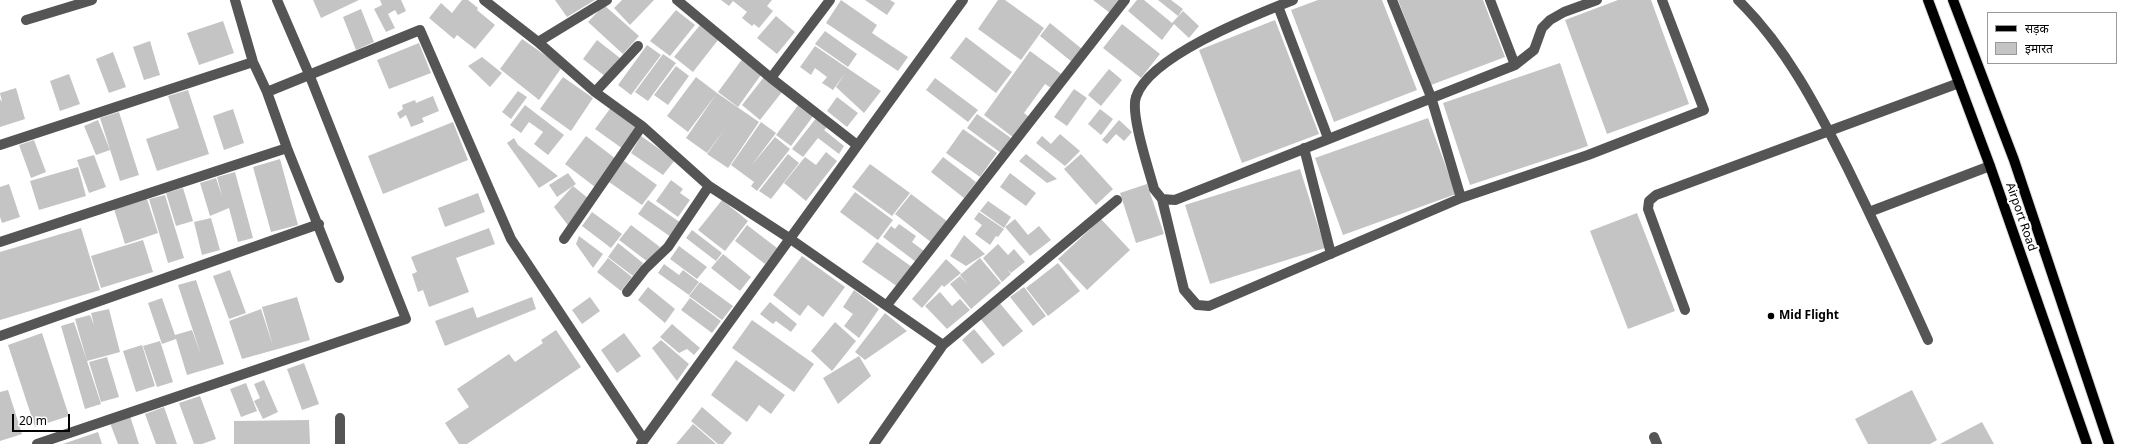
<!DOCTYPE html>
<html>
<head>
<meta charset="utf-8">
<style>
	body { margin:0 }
	#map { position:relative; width:2129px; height:444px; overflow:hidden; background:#fff; font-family:"Noto Sans","Noto Sans Devanagari",sans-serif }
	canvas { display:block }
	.legend { position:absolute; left:1987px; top:12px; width:130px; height:52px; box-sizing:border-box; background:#fff; border:1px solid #999; margin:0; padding:5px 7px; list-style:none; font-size:12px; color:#000 }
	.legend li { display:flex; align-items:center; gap:8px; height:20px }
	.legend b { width:20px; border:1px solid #999 }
	.scale { position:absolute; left:12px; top:414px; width:58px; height:18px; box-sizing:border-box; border:2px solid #000; border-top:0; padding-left:5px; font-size:12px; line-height:14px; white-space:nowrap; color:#000; -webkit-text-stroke:3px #fff; paint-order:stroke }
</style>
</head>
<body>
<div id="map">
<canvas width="2129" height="444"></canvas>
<ul class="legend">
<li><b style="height:5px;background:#000"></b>सड़क</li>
<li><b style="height:11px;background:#c4c4c4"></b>इमारत</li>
</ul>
<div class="scale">20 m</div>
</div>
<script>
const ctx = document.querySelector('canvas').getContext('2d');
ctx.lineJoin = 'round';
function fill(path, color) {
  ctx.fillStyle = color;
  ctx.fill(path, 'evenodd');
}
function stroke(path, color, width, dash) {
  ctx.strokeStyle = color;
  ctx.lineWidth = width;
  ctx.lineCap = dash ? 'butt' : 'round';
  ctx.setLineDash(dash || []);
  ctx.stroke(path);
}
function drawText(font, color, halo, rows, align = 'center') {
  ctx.font = font + ' "Noto Sans",sans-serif';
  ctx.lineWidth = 4;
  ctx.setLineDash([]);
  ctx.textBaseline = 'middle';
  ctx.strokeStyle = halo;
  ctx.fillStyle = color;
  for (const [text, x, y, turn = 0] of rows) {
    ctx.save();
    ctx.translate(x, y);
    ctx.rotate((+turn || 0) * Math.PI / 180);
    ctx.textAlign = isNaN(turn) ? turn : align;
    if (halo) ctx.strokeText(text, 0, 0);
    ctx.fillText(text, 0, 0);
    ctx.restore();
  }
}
const building = new Path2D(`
	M313,0H359L321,18Z
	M380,0H401L406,11L398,15L395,10L388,14L395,28L386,32L374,9L382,5Z
	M462,0H468L478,8L477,10L495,25L475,49L457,35L454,39L429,18L441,3L452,13Z
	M555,0H595L567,17Z
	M622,0H654L630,25L614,8Z
	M721,0H772L767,6L773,11L759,28L754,24L752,26L742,18L747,12L733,1L729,6Z
	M841,0L877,25L872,33L908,57L898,71L826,23Z
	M865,0H890L895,3L887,15Z
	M998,0H1005L1044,28L1021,60L978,29Z
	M1093,0H1120L1110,13Z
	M1137,0H1144L1172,23L1183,11L1199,26L1189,38L1174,24L1162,40L1128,11Z
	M1158,0H1171L1183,9L1178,16Z
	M1318,0H1382L1417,90L1334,122L1291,10Z
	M1398,0H1483L1505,57L1431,85Z
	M1618,0H1651L1689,104L1607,134L1565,20Z
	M604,5L639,36L623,54L588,22Z
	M361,9L374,42L356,50L343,17Z
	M676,10L695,25L670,56L650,41Z
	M776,16L795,32L777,54L757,38Z
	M1275,20L1319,134L1242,163L1199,50Z
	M223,21L234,53L199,65L187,33Z
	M1050,23L1082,49L1072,62L1040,36Z
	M1122,24L1160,54L1141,78L1103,48Z
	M700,25L718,40L693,72L674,57Z
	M825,31L857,54L848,67L815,44Z
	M966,37L1012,72L996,93L950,58Z
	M522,39L562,67L539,100L500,69Z
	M597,40L620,58L606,77L583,59Z
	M150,41L160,75L144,80L133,47Z
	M419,43L431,73L389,89L377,60Z
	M647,45L661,55L631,95L618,85Z
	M815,46L881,91L864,113L836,87L846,72L833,90L822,83L827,77L815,68L811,75L800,67Z
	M1030,51L1064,76L1054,90L1045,84L1024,113L1029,117L1014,138L984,115Z
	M113,52L126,87L109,93L96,59Z
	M663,54L676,63L648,101L635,92Z
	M482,57L502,73L490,87L468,66Z
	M743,58L763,72L738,107L718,92Z
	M1560,63L1588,146L1470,185L1443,103Z
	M676,66L689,76L668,105L654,95Z
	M1109,69L1122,80L1101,106L1088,95Z
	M69,74L80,104L60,111L50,81Z
	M563,77L593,98L571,131L540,109Z
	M696,77L717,93L688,132L667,116Z
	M764,77L782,92L760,120L742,105Z
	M935,78L978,110L968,122L926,90Z
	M16,88L25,119L0,127V99L2,102L0,93Z
	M1074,89L1087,98L1067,126L1054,117Z
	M188,90L209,154L157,171L146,139L179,128L168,96Z
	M518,91L527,97L511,119L502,112Z
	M717,93L759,122L728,168L707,154L726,127L707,153L686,138Z
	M433,96L439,111L422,118L424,122L411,127L406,115L400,119L397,113L403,109L402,105L415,100L416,103Z
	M837,97L858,113L847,127L827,111Z
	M799,104L814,115L791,146L776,135Z
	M525,105L564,135L548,155L534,144L543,132L529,122L521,133L510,125Z
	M612,106L639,126L623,149L595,129Z
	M233,109L244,143L224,150L213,116Z
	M1100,109L1113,119L1101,135L1088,124Z
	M119,112L139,175L120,181L100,118Z
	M977,114L1011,138L1001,153L967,128Z
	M817,117L828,126L824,130L844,146L839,154L818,138L803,157L792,149Z
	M1428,118L1456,194L1343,235L1315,158Z
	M98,120L110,150L96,155L84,126Z
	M1119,120L1132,132L1124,141L1116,134L1107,144L1102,140Z
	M453,122L468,160L383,194L368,156Z
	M761,122L776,133L751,166L775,137L790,149L757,191L751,186L754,182L731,165Z
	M963,129L997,153L980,177L946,153Z
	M1060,134L1080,151L1065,166L1036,143L1042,136L1051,144Z
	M586,136L616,159L595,187L565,164Z
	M641,136L675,160L663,175L631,153Z
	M514,138L518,145L558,176L539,188L507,143Z
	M34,140L46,172L31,178L19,145Z
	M826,152L837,161L806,201L784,183L805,157L816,165Z
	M788,154L799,163L771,199L759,191Z
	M1026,154L1057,179L1047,183L1019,161Z
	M1081,154L1113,189L1096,205L1064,169Z
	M94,155L106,187L89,193L77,160Z
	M943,157L976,182L964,198L931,172Z
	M280,159L298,225L271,232L253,167Z
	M624,161L657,185L642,205L609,182Z
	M870,164L910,193L892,216L852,187Z
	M78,167L86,196L39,210L30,181Z
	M1300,169L1325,248L1210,284L1185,205Z
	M235,172L253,238L238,242L229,208L210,216L200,183L216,178L222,196L217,177Z
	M568,173L576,184L557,197L549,185Z
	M1010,173L1036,193L1026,206L1000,187Z
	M671,180L683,189L680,193L690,200L678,217L656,201Z
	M9,184L20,217L2,223L0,217V187Z
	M1147,184L1164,234L1136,243L1120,193Z
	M573,186L589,199L570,228L554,207Z
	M183,188L193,221L176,226L166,193Z
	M855,192L893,220L878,240L840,212Z
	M478,193L485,212L445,227L438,208Z
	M911,194L948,222L932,243L895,214Z
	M165,195L184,258L168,263L149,199Z
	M147,199L158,233L125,244L114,209Z
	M648,200L681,223L671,237L638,214Z
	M722,200L748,221L725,251L698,230Z
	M988,201L1011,217L1004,228L980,211Z
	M592,212L622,234L611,248L582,226Z
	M979,212L1004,229L998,237L996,236L990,245L975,234L982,225L974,219Z
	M1637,213L1675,311L1628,329L1590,231Z
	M211,218L220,250L202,255L194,222Z
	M1015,219L1028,235L1039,226L1051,240L1030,256L1005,227Z
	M1101,219L1130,250L1087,290L1058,259Z
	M899,224L916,236L912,242L924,251L916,262L883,237L891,226L895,229Z
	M631,225L660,247L648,262L619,240Z
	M747,225L777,248L765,264L735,241Z
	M81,228L100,290L0,320V252Z
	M489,228L495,244L456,258L469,292L429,307L423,290L418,292L412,274L417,272L411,257Z
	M692,230L722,253L716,261L686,238Z
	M964,235L985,254L966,266L950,256Z
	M579,236L603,254L593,268L576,244Z
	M143,240L153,272L101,288L91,256Z
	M877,242L912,267L898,287L862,262Z
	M618,243L643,263L633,276L608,257Z
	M998,244L1008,255L1014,249L1025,262L1011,273L1007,269L1011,274L1002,282L983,258Z
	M679,246L707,267L697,279L670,259Z
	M723,254L751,277L740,291L711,268Z
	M802,256L845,287L823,317L808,305L800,316L773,295Z
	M608,258L632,277L621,291L597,272Z
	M980,258L1001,283L971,309L950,284L960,276L968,285L960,275Z
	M946,259L961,273L944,287L942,285L922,308L912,299Z
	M1058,263L1080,291L1048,316L1026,288Z
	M664,264L679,275L683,270L699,282L689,295L658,273Z
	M230,270L246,313L229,319L213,276Z
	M196,280L224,364L187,375L176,339L162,344L148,303L162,298L175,335L192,330L201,355L178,285Z
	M700,282L733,306L722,320L689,296Z
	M648,287L675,309L665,323L638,300Z
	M1024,287L1046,316L1033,326L1010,297Z
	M854,290L879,309L859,338L844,326L853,314L843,307Z
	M940,292L952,306L960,299L970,310L947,329L925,306Z
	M297,297L310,340L242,359L229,321L261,309L273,346L262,307Z
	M532,297L536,309L445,346L435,321L473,307L477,318Z
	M590,297L600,311L582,324L572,310Z
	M690,298L721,321L712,333L681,310Z
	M998,301L1023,331L1003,347L979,317Z
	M770,302L797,324L791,332L776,321L773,324L760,314Z
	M109,309L120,352L87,361L101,404L85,409L61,326L74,322L87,361L75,319L90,315L94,325L91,313Z
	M885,313L907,331L865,360L855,352Z
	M752,320L814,364L794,392L732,348Z
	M835,322L856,341L832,371L811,351Z
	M672,324L700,348L694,355L687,349L679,353L660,337Z
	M974,329L995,354L982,364L962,340Z
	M556,330L581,367L467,444H459L445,423L469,407L457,389L509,354L515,362L543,343L541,340Z
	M42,333L69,416L35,427L8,345Z
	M624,333L641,356L617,373L601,350Z
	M661,340L689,364L677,381L652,348Z
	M160,341L173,382L157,387L143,346Z
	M142,345L155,386L136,392L123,351Z
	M859,356L871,376L838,404L823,378Z
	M107,357L119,397L101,402L89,362Z
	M736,360L785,395L771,414L759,405L747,422L711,395Z
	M304,363L319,404L302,410L287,369Z
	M264,380L278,412L263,419L254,401L260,398L254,384Z
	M246,383L257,411L241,417L230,389Z
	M8,390L22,434L0,441V392Z
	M1912,390L1937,440L1930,444H1868L1855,419Z
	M200,396L216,439L202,444H194L179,403Z
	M164,407L177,444H156L145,414Z
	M702,407L732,433L723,444H718L691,421Z
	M130,416L139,444H118L110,423Z
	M309,420L310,444H234V421Z
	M1982,422L1994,444H1940Z
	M693,424L716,444H676Z
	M98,432L102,444H63Z`);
const minor = new Path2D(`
	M235,0L253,62L267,92L287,148L339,278
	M484,0L538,42L595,92L642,126L709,186L789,238L943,345
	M677,0L771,78L857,145
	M1293,0C1255,15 1149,56 1136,97C1130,114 1149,170 1154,189L1162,199L1175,200L1515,65L1534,50L1542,28L1550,20L1564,12L1597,0
	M1392,0L1431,97L1461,198L1588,155L1704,110L1662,0
	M1490,0L1515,65
	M1738,0C1786,47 1817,107 1847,167C1875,224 1902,282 1928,340
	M1278,6L1328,138
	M26,20L92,0
	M538,42L607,0
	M771,78L830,0
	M267,92L420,30L511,239L644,440
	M595,92L638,46
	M0,145L253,62
	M1304,148L1331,254
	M1162,199L1184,290L1197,305L1209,306L1461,198
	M1869,212L1990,166
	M564,239L642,126
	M0,242L287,148
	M627,292L645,269L668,247L709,186
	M887,305L1125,0
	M1685,310L1648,209L1649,201L1656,195L1959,83
	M0,336L319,224
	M340,418V444
	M1654,437L1657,444
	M37,444L406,319L309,74L277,0
	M641,444L963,0
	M874,444L943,345L1117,200`);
const major = new Path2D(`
	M1928,0L1990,166L2087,444
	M1953,0L2014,160L2109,444`);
const markers = [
	[1771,316,4,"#000"]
];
const streetNames = [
	["Airport Road",2021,217,71]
];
const poiNames = [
	["Mid Flight",1779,316]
];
fill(building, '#c4c4c4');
stroke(major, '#dbdbdb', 12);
stroke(minor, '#555', 10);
stroke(major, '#000', 10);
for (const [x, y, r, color] of markers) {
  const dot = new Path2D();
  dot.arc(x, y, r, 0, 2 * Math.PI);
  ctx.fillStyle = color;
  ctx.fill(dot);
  stroke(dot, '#fff', 1.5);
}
drawText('12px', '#000', '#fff', streetNames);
drawText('bold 12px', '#000', '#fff', poiNames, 'left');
</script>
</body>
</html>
